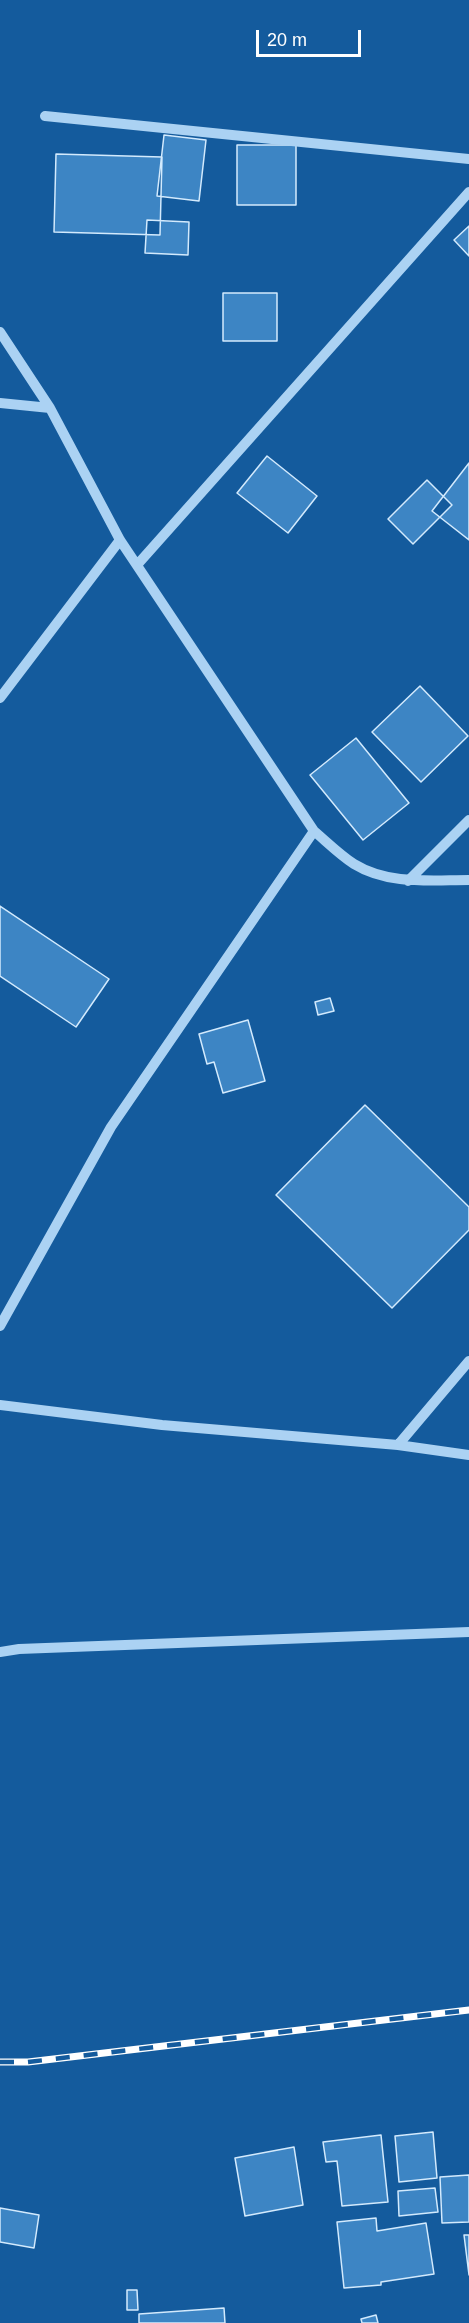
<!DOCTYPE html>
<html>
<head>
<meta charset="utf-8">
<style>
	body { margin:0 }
	#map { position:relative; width:469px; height:2323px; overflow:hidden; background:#145b9d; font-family:Arial,sans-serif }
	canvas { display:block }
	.scale { position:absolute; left:256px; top:30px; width:105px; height:27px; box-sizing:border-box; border:3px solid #fff; border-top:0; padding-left:8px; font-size:18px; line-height:21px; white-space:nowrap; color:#fff; -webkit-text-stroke:4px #145b9d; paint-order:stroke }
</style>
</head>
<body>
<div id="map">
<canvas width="469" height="2323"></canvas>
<div class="scale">20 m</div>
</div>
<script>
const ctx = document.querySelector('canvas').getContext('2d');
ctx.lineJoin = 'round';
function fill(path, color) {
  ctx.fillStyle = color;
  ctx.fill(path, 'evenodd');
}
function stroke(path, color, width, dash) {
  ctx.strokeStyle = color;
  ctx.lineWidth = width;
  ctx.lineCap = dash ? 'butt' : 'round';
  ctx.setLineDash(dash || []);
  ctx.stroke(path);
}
const building = new Path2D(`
	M164,135L206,140L199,201L157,196Z
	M237,145H296V205H237Z
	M56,154L162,157L160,235L54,232Z
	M147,220L189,222L188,255L145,253Z
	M469,226V256L454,240Z
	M223,293H277V341H223Z
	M267,456L317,496L288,533L237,493Z
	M469,463V540L432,511Z
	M427,480L452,505L413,544L388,519Z
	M420,686L468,736L421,782L372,732Z
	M356,738L409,803L363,840L310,775Z
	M0,906L109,979L76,1027L0,976Z
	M330,998L334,1011L318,1015L315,1002Z
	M248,1020L265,1081L223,1093L214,1062L207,1064L199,1034Z
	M365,1105L469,1207V1230L392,1308L276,1195Z
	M433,2132L437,2178L399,2182L395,2136Z
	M381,2135L388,2202L342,2206L337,2161L326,2162L323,2142Z
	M294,2147L303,2205L245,2216L235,2158Z
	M469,2175V2222L442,2223L440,2177Z
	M435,2188L438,2212L399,2216L398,2191Z
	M0,2208L39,2215L34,2248L0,2242Z
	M376,2218L377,2231L426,2223L434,2274L381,2282V2285L344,2288L337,2222Z
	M464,2235H469V2275Z
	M127,2290H137L138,2310H127Z
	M224,2308L225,2323H139V2314Z
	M376,2315L378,2323H362L361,2319Z`);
const minor = new Path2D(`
	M45,116L469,159
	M0,332L50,408L120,540L314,831C327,842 340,855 354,864C388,885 430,880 469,880
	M0,403L50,408
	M137,565L469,192
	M0,698L120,540
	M408,881L469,820
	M0,1326L111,1127L314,831
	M0,1405L162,1425L398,1445L469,1455
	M398,1445L469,1361
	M0,1652L19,1649L469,1632`);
const rail = new Path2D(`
	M0,2062H28L469,2010`);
fill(building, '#3d85c4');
stroke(building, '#d3eafd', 1.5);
stroke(minor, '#abd2f3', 10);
stroke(rail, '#fff', 7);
stroke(rail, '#145b9d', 4.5, [14]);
</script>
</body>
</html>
